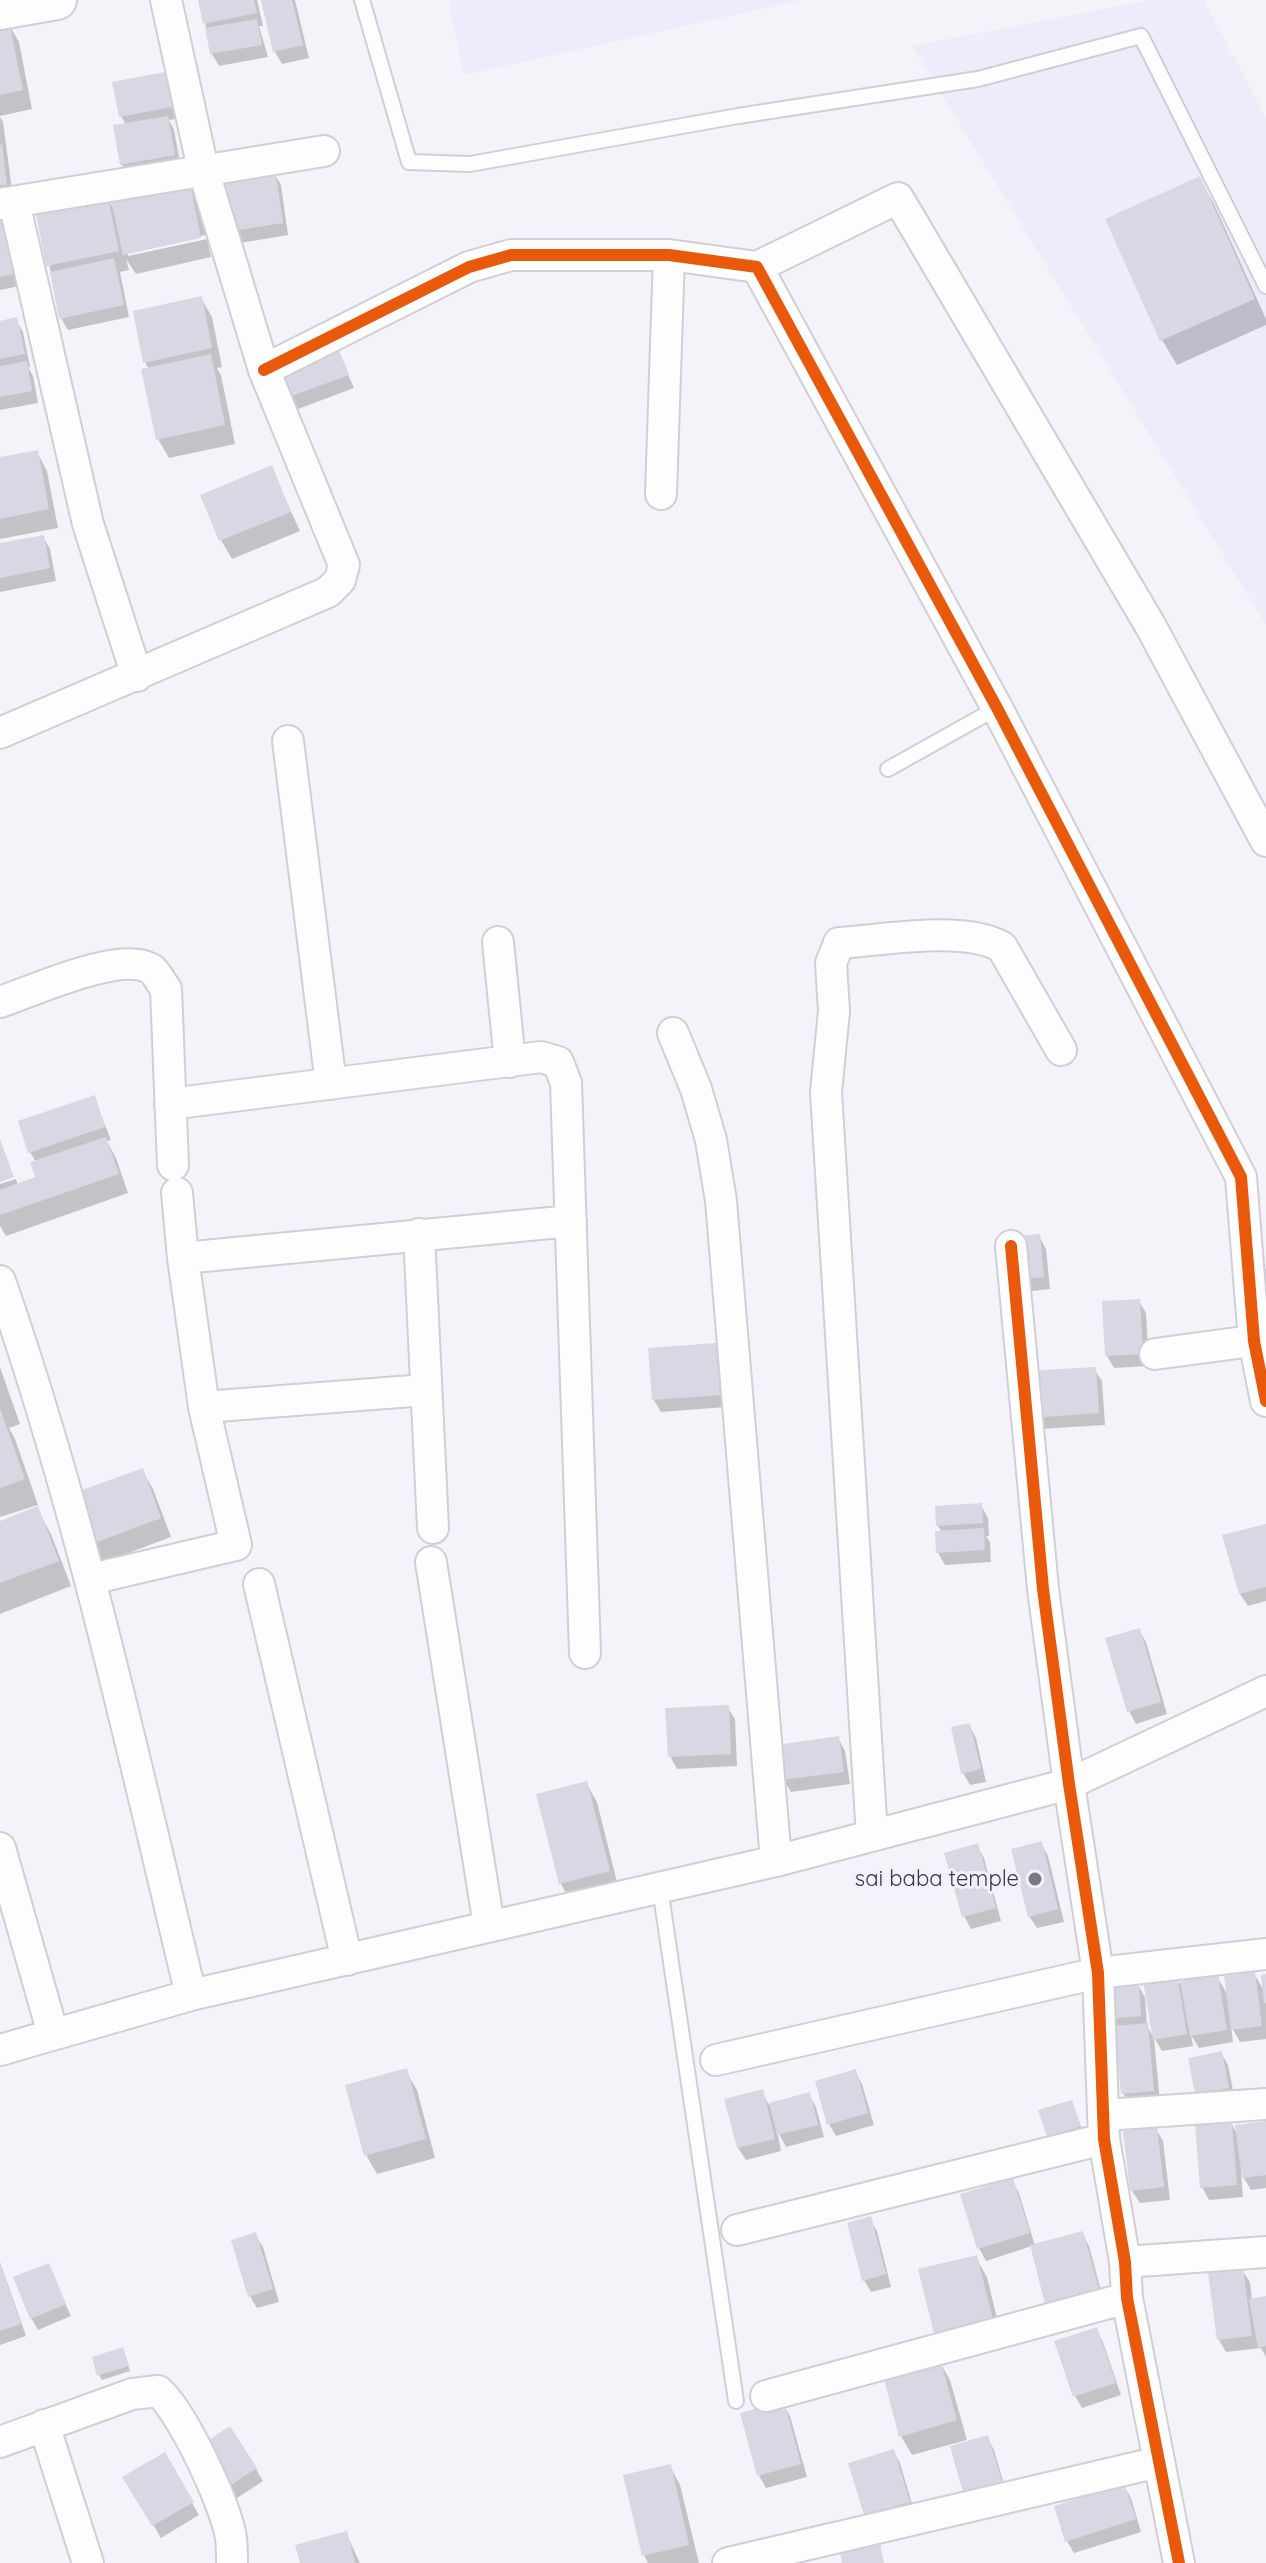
<!DOCTYPE html>
<html>
<head>
<meta charset="utf-8">
<style>
	body { margin:0 }
	canvas { display:block; background:#f4f3f9 }
</style>
</head>
<body>
<canvas width="1266" height="2563"></canvas>
<script>
const ctx = document.querySelector('canvas').getContext('2d');
ctx.lineJoin = 'round';
function fill(path, color) {
  ctx.fillStyle = color;
  ctx.fill(path, 'evenodd');
}
function stroke(path, color, width, dash) {
  ctx.strokeStyle = color;
  ctx.lineWidth = width;
  ctx.lineCap = dash ? 'butt' : 'round';
  ctx.setLineDash(dash || []);
  ctx.stroke(path);
}
function drawText(font, color, halo, rows, align = 'center') {
  ctx.font = font + ' Quicksand,sans-serif';
  ctx.lineWidth = 6;
  ctx.setLineDash([]);
  ctx.textBaseline = 'middle';
  ctx.strokeStyle = halo;
  ctx.fillStyle = color;
  for (const [text, x, y, turn = 0] of rows) {
    ctx.save();
    ctx.translate(x, y);
    ctx.rotate((+turn || 0) * Math.PI / 180);
    ctx.textAlign = isNaN(turn) ? turn : align;
    if (halo) ctx.strokeText(text, 0, 0);
    ctx.fillText(text, 0, 0);
    ctx.restore();
  }
}
const built = new Path2D(`
	M448,0H802L464,75Z
	M1150,0H1204L1266,118V625L912,46Z`);
const shadow = new Path2D(`
	M200,0H257L263,26H259L268,57L219,66L212,54Z
	M263,0H295L309,58L282,64L275,52Z
	M8,23L19,42L32,109L0,116V25Z
	M169,73L182,118L169,120L174,130L181,168L129,177L122,165L126,125L121,116Z
	M0,117L3,122L13,197L0,198Z
	M274,173L281,185L288,235L240,243L233,230Z
	M1199,179L1214,204L1266,319V325L1177,365L1162,340L1107,220Z
	M188,181L199,200L206,235L128,252V256L207,239L211,257L136,274L126,259L129,270L120,272L129,317L68,330L61,318L37,210L106,196L114,209Z
	M0,222L20,286L0,290Z
	M201,298L212,317L222,367L217,368L221,375L235,444L169,458L158,439L149,369L145,362Z
	M16,320L23,332L30,367H28L33,376L38,403L0,410V323Z
	M338,352L354,388L290,412L283,400Z
	M37,452L47,471L58,528L0,539V459Z
	M271,468L300,531L232,559L221,540L203,496Z
	M43,537L50,549L56,581L0,592V545Z
	M94,1098L111,1140L107,1141L116,1158L128,1193L6,1236L0,1226V1184L16,1179L18,1186L38,1179L36,1162L30,1152Z
	M1039,1236L1046,1249L1050,1289L1032,1291L1025,1278Z
	M1266,1269V1319L1255,1271Z
	M1139,1301L1146,1313L1149,1366L1114,1368L1107,1356Z
	M715,1345L722,1358L726,1407L661,1412L654,1400Z
	M0,1367L20,1424L9,1428L15,1439L38,1505L0,1517Z
	M1094,1369L1102,1381L1105,1425L1040,1429L1033,1417Z
	M142,1470L153,1489L171,1537L102,1563L91,1544Z
	M981,1505L988,1518L989,1536H986L990,1542L991,1562L945,1565L938,1553L942,1532L938,1526L937,1508Z
	M37,1509L51,1534L71,1586L0,1614V1523Z
	M1266,1526V1601L1248,1606L1240,1594L1225,1537Z
	M1139,1630L1146,1642L1167,1714L1136,1724L1129,1711Z
	M727,1707L735,1719L737,1766L677,1769L670,1756Z
	M969,1725L976,1738L986,1782L970,1785L963,1773Z
	M838,1738L845,1751L850,1784L791,1792L783,1779Z
	M586,1783L597,1802L619,1890L571,1902L561,1884Z
	M1041,1843L1048,1856L1064,1922L1037,1928L1029,1916Z
	M977,1846L984,1858L1001,1921L971,1929L964,1916Z
	M1254,1974L1265,1992L1266,1976V2039L1240,2042L1231,2026L1233,2042L1199,2048L1191,2035L1193,2046L1162,2051L1155,2039L1176,1977L1179,1983L1217,1976L1228,1996Z
	M1138,1985L1145,1997L1147,2026L1154,2038L1160,2103L1130,2106L1123,2093L1117,2032L1109,2019Z
	M1221,2053L1228,2065L1235,2100L1197,2094L1191,2059Z
	M406,2071L417,2090L435,2158L377,2174L366,2155Z
	M855,2072L862,2084L874,2125L836,2136L829,2124Z
	M762,2092L769,2105L809,2095L816,2107L824,2137L786,2147L777,2130L781,2151L746,2160L738,2148Z
	M1071,2102L1086,2139L1056,2149L1040,2112Z
	M1231,2123L1239,2137L1266,2123V2188L1251,2190L1241,2173L1243,2197L1209,2200L1202,2187Z
	M1156,2129L1163,2141L1170,2200L1140,2203L1132,2191Z
	M1012,2180L1019,2193L1035,2246L1082,2233L1089,2246L1104,2302L1054,2316L1047,2303L1032,2246L986,2261L979,2248Z
	M870,2219L877,2231L891,2287L871,2292L864,2280Z
	M255,2235L263,2247L279,2302L257,2308L250,2296Z
	M976,2258L987,2277L1002,2339L946,2352L936,2333Z
	M0,2262L26,2336L0,2345Z
	M48,2265L71,2316L38,2330L31,2318Z
	M1242,2270L1250,2282L1252,2301L1266,2298V2357L1261,2348L1226,2352L1219,2340L1210,2274Z
	M1096,2329L1103,2342L1121,2395L1082,2408L1075,2396Z
	M125,2355L130,2371L102,2380L99,2375Z
	M939,2361L950,2380L967,2440L912,2455L901,2436Z
	M783,2403L790,2416L807,2477L766,2488L759,2476Z
	M987,2437L994,2450L1007,2495L964,2493Z
	M198,2449L256,2469L263,2481L231,2502Z
	M893,2451L900,2463L915,2514L873,2527L866,2515L851,2464Z
	M164,2455L199,2515L161,2538L125,2477Z
	M670,2466L680,2485L699,2563H648L644,2555Z
	M1124,2486L1131,2498L1141,2532L1074,2553L1067,2541Z
	M346,2533L360,2563H302Z`);
const building = new Path2D(`
	M198,0H254L257,13L203,24Z
	M261,0H292L303,45L273,52Z
	M257,19L262,45L210,54L205,28Z
	M9,21L23,90L0,95V22Z
	M170,71L177,106L119,117L112,82Z
	M168,116L175,155L120,165L113,125Z
	M2,144L7,185H0V145Z
	M275,170L283,223L231,231L223,178Z
	M1200,176L1255,299L1160,341L1105,219Z
	M189,178L201,238L123,255L110,196Z
	M107,193L119,251L46,266L35,209Z
	M4,219L15,274L0,277V220Z
	M114,258L124,305L59,319L50,272Z
	M202,296L212,348L143,363L133,311Z
	M17,317L25,354L0,359V321Z
	M339,350L349,375L281,400L271,375Z
	M211,354L225,425L156,440L141,369Z
	M27,361L32,391L0,397V366Z
	M38,450L49,509L0,519V457Z
	M272,465L291,512L219,541L200,495Z
	M44,535L50,568L0,578V543Z
	M95,1095L105,1127L28,1153L18,1121Z
	M106,1137L119,1174L0,1215V1190L35,1177L30,1162Z
	M0,1139L14,1177L0,1182Z
	M1040,1234L1044,1277L1023,1279L1019,1236Z
	M1140,1299L1143,1354L1105,1356L1102,1301Z
	M716,1343L720,1395L652,1400L648,1348Z
	M1096,1367L1099,1413L1031,1418L1028,1371Z
	M0,1408L25,1479L0,1488Z
	M143,1468L161,1518L89,1545L71,1494Z
	M982,1503L983,1523L936,1526L935,1506Z
	M38,1506L59,1561L0,1583V1521Z
	M1266,1524V1587L1239,1594L1222,1535Z
	M984,1528L985,1550L936,1553L935,1531Z
	M1140,1628L1161,1702L1127,1712L1105,1638Z
	M729,1705L731,1754L668,1757L665,1708Z
	M970,1723L981,1769L961,1774L951,1727Z
	M839,1736L844,1772L781,1780L776,1745Z
	M587,1781L610,1871L559,1884L536,1794Z
	M1042,1841L1058,1909L1028,1917L1011,1849Z
	M978,1843L996,1908L962,1917L944,1853Z
	M1255,1972L1262,2026L1231,2030L1224,1976Z
	M1218,1974L1227,2030L1190,2036L1180,1981Z
	M1266,1974V2003H1264L1261,1975Z
	M1177,1975L1187,2034L1153,2040L1143,1981Z
	M1139,1983L1141,2016L1107,2019L1105,1985Z
	M1148,2023L1154,2091L1121,2094L1114,2026Z
	M1222,2051L1229,2088L1195,2094L1188,2058Z
	M407,2068L426,2139L364,2156L345,2085Z
	M856,2069L868,2113L827,2125L815,2081Z
	M763,2089L775,2139L737,2148L724,2099Z
	M810,2092L818,2125L777,2135L769,2103Z
	M1072,2100L1081,2126L1047,2137L1038,2110Z
	M1232,2121L1237,2185L1200,2188L1195,2124Z
	M1266,2121V2175L1242,2178L1235,2125Z
	M1157,2127L1164,2187L1130,2191L1123,2131Z
	M1013,2178L1030,2233L977,2249L960,2194Z
	M871,2216L886,2274L862,2281L847,2223Z
	M1083,2231L1099,2289L1045,2304L1030,2245Z
	M256,2232L273,2289L248,2297L231,2240Z
	M977,2255L993,2320L934,2334L918,2269Z
	M0,2263L21,2324L0,2331Z
	M49,2263L66,2304L30,2319L13,2277Z
	M1243,2268L1252,2336L1217,2340L1208,2273Z
	M1266,2296V2346L1258,2348L1249,2299Z
	M1097,2327L1116,2383L1073,2397L1054,2341Z
	M123,2347L129,2366L97,2376L92,2357Z
	M940,2359L957,2420L899,2437L883,2375Z
	M784,2401L801,2464L757,2476L740,2413Z
	M230,2426L257,2468L222,2491L195,2449Z
	M988,2435L1002,2482L963,2493L950,2446Z
	M894,2449L910,2502L864,2515L848,2463Z
	M165,2452L194,2502L152,2526L122,2477Z
	M671,2464L689,2545L642,2556L623,2475Z
	M1124,2483L1136,2519L1065,2542L1054,2506Z
	M347,2531L355,2563H300L295,2545Z
	M880,2543L884,2563H842L840,2552Z`);
const service = new Path2D(`
	M362,0L409,162L470,164L738,116L978,79L1141,36L1266,286
	M888,769L997,708
	M660,1888L736,2401`);
const minor = new Path2D(`
	M14,202L88,524L137,676
	M0,204L324,151
	M757,267L898,198L1150,625L1266,841
	M264,370L469,267L511,255H669L757,267L997,708L1241,1177L1254,1341L1266,1401
	M661,494L669,255
	M0,733L328,592L340,580L344,565L264,370L203,169L166,0
	M288,741L331,1084
	M498,942L510,1062
	M0,1002C33,991 121,950 151,969C157,973 161,983 166,989L173,1165
	M673,1033L696,1089L711,1140L721,1201L776,1861
	M170,1104L541,1057L558,1062L566,1083L585,1653
	M419,1234L433,1528
	M1011,1246L1043,1589L1069,1784L1098,1973L1104,2139L1125,2262L1127,2298L1179,2563
	M183,1258L571,1221
	M0,1281C81,1513 133,1755 191,1995
	M1155,1354L1266,1339
	M204,1407L425,1390
	M431,1562L489,1926
	M91,1579L236,1545L204,1407L183,1258L177,1193
	M259,1584L347,1960
	M872,1836L826,1092L834,1011L831,963L839,943C884,940 964,925 1002,947L1061,1050
	M0,1848L53,2034
	M0,2050L191,1995L776,1861L1069,1784L1266,1691
	M716,2060L1098,1973L1266,1954
	M1104,2115L1266,2104
	M737,2230L1104,2139
	M1125,2262L1266,2252
	M766,2396L1127,2298
	M44,2425L88,2563
	M0,2442L132,2394L158,2391C182,2411 226,2505 231,2538C232,2546 232,2555 232,2563
	M728,2563L1159,2462`);
const tertiary = new Path2D(`
	M0,10L57,0`);
const cycleway = new Path2D(`
	M264,370L469,267L511,255H669L757,267L997,708L1241,1177L1254,1341L1266,1401
	M1011,1246L1043,1589L1069,1784L1098,1973L1104,2139L1125,2262L1127,2298L1179,2563`);
const markers = [
	[1035,1879,8,"#7a7982"]
];
const poiNames = [
	["sai baba temple",1019,1879]
];
fill(built, '#eeecfb');
fill(shadow, '#0003');
fill(building, '#d8d7e4');
stroke(service, '#d0cfd7', 18);
stroke(minor, '#d0cfd7', 34);
stroke(tertiary, '#d0cfd7', 42);
stroke(service, '#fdfdfe', 14);
stroke(minor, '#fdfdfe', 30);
stroke(tertiary, '#fdfdfe', 38);
stroke(cycleway, '#e8590c', 12);
for (const [x, y, r, color] of markers) {
  const dot = new Path2D();
  dot.arc(x, y, r, 0, 2 * Math.PI);
  ctx.fillStyle = color;
  ctx.fill(dot);
  stroke(dot, '#f2f0fc', 3);
}
drawText('22px', '#383742', '#f2f0fc', poiNames, 'right');
</script>
</body>
</html>
